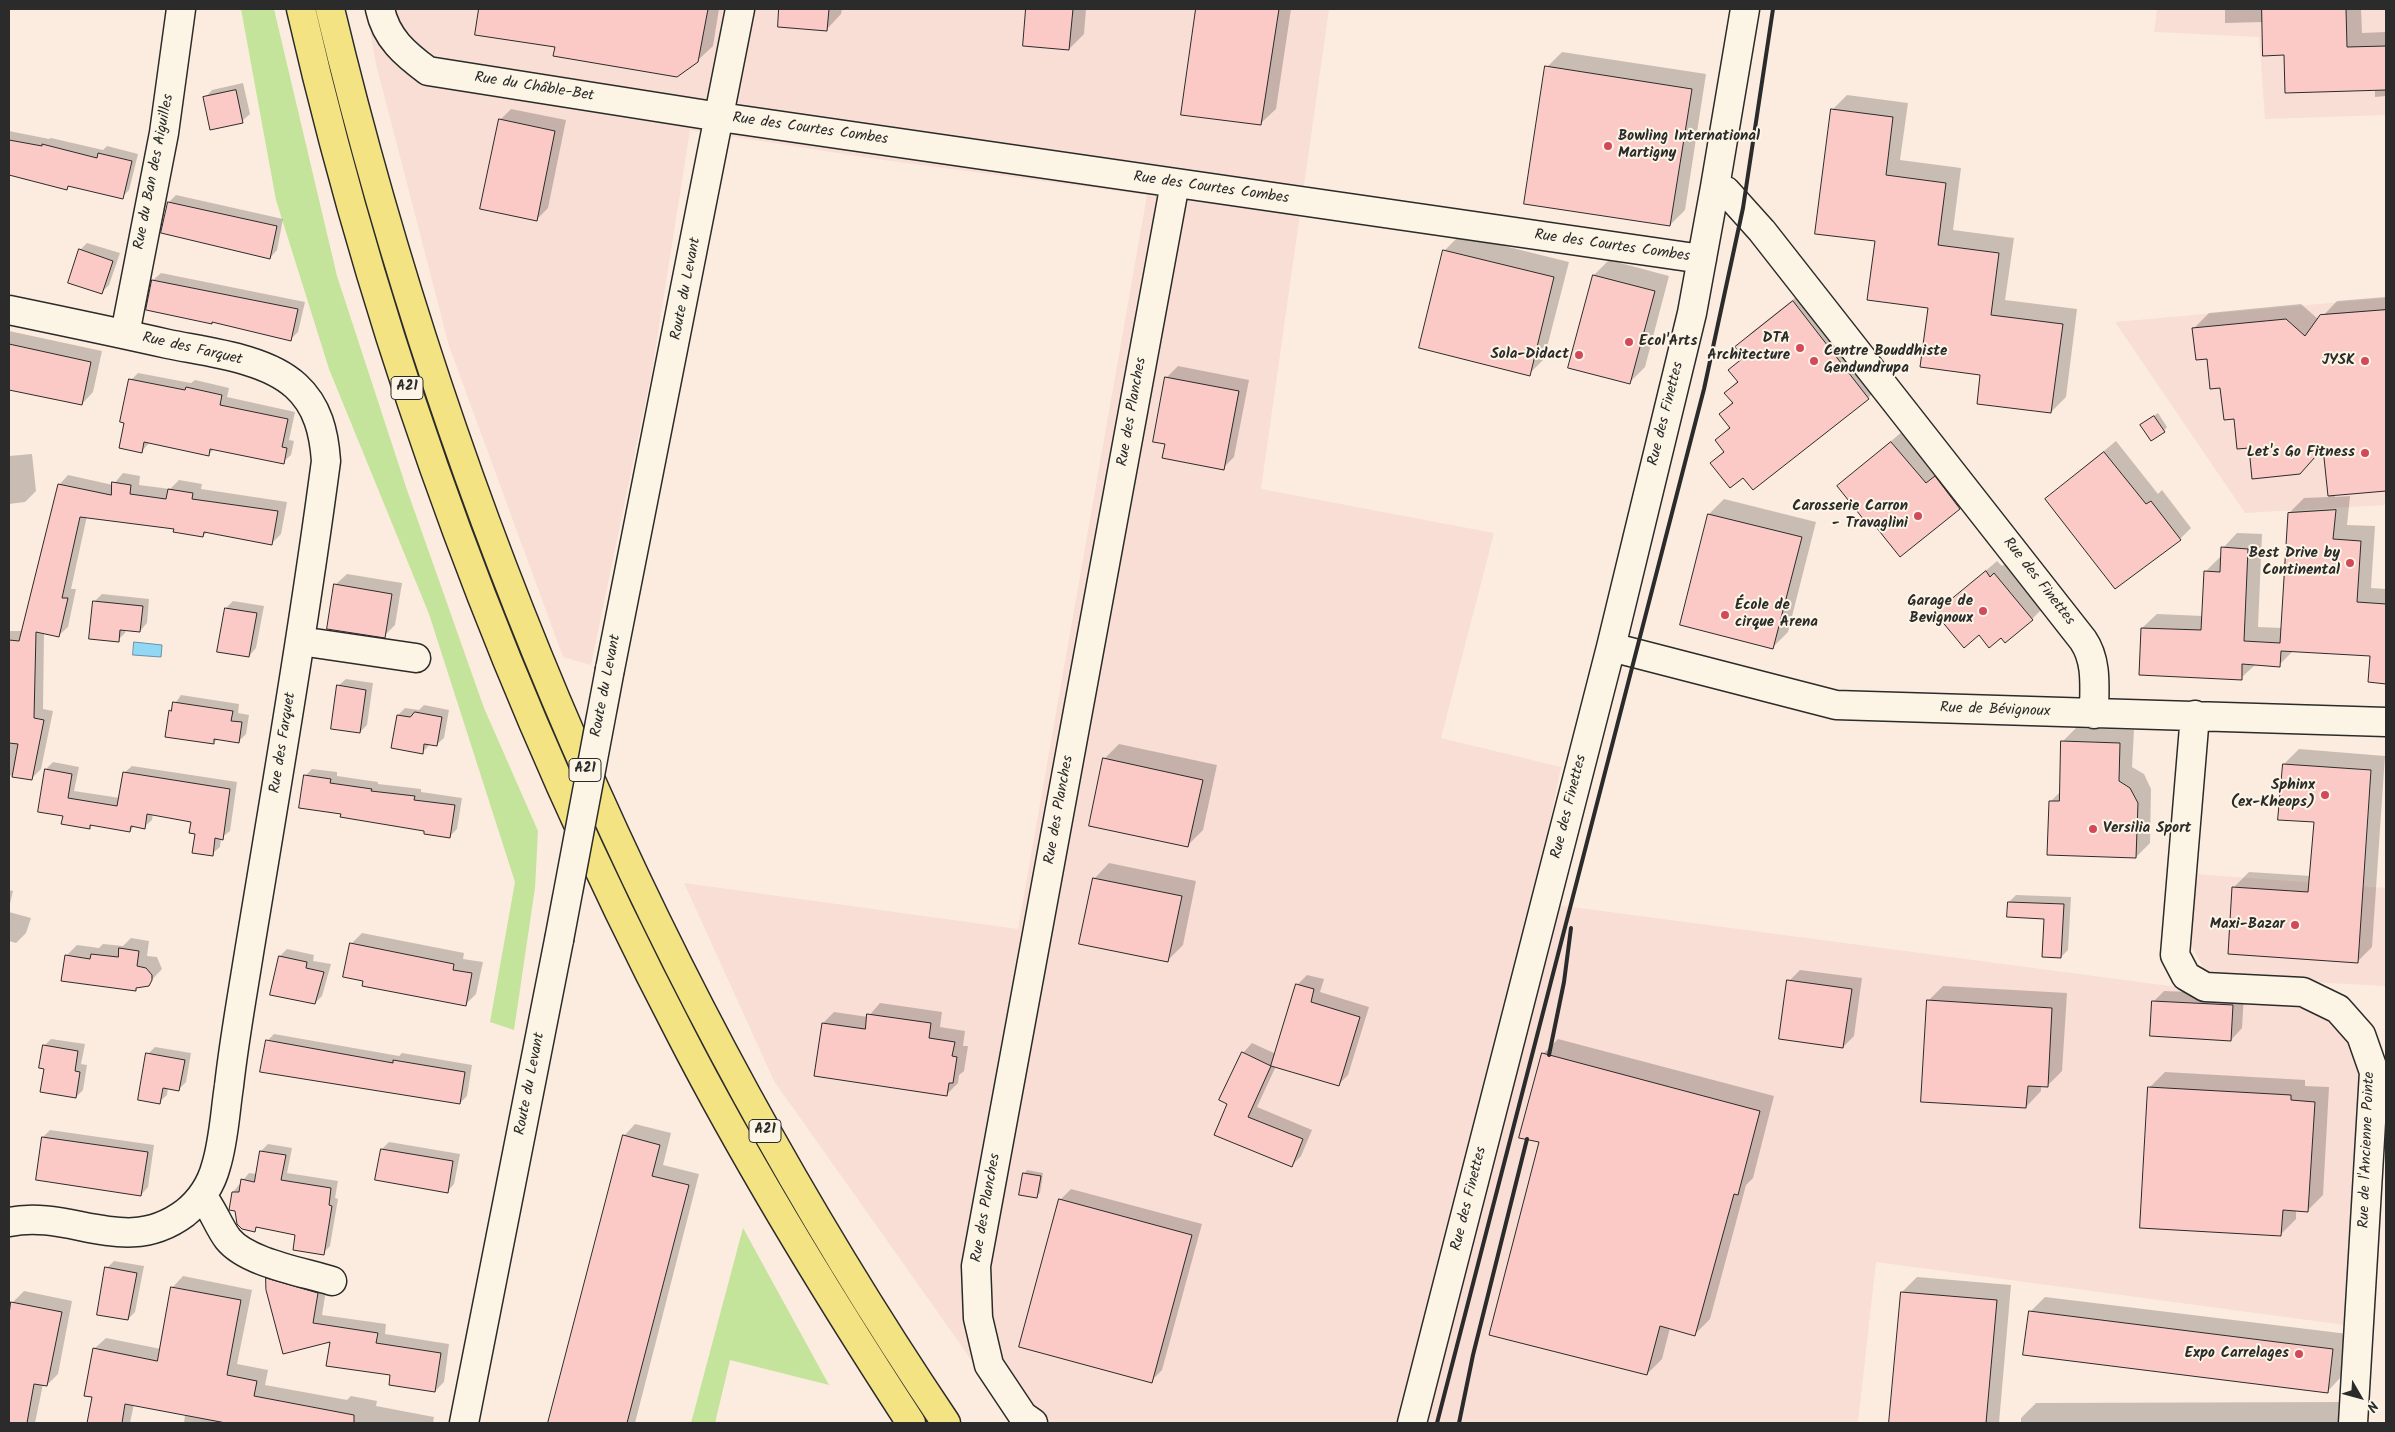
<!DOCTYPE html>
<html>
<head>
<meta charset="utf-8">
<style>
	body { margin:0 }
	#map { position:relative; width:2395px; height:1432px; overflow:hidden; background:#fcecdf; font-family:Kalam,sans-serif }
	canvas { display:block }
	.frame { position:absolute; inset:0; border:10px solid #2b2b2b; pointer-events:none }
	.north { position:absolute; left:2335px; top:1372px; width:50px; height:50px; -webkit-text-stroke:4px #fcf5e5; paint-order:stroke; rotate:128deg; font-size:14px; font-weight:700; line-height:20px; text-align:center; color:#2b2b2b }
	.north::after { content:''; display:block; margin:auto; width:18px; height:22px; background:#2b2b2b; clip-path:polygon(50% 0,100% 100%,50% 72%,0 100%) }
</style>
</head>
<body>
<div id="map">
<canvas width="2395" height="1432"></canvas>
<div class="frame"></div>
<div class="north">N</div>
</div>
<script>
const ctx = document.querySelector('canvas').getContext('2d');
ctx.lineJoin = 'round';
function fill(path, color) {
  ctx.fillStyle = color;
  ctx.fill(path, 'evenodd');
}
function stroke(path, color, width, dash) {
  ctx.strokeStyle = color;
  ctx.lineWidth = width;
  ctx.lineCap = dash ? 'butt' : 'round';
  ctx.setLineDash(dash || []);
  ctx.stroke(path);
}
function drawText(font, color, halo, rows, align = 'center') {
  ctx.font = font + ' Kalam,sans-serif';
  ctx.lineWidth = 4;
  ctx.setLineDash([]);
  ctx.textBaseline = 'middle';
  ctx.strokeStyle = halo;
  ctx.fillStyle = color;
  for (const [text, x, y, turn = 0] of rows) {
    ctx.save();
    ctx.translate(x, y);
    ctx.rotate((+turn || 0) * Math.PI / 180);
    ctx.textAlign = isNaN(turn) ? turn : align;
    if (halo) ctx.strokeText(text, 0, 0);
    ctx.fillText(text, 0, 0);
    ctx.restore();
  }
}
const built = new Path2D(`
	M366,9H1329L1261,489L1494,533L1441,738L1561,767L1534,902L2291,1002L2314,1008L2343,1026L2365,1066L2352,1326L1876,1262L1858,1423H1014L956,1338L774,1081L684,883L1018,929L1147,195L876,159L690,130L652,371L591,665L563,657L449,346L376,64Z
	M2157,9H2386V115L2265,119L2259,37L2154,32Z
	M2386,298V505L2245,513L2115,322Z
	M2195,874L2386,888V986L2225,978L2204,969L2191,945Z`);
const green = new Path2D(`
	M241,9H274L337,276L406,487L484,708L538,831L535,888L514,1030L490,1022L515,882L429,614L329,369L276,200Z
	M743,1228L829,1385L730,1360L715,1423H691Z`);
const water = new Path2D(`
	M134,642L162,645L161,657L133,655Z`);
const shadow = new Path2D(`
	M481,9H719L713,46L697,61L477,34Z
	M781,9H842L841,14L826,30L779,26Z
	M1028,9H1086L1084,34L1069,49L1024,45Z
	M1197,9H1291L1276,109L1260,124L1182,114Z
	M2225,9H2361L2362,33L2386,32V96L2375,97V89L2285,54L2263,22L2225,23Z
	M1562,52L1706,74L1685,210L1670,225L1547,67Z
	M243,83L250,114L242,121L205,98L212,90Z
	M1847,95L1908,103L1900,160L1961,168L1953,230L2014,238L2005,300L2077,309L2066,397L2051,412L1982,374L1929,307L1832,110Z
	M511,109L566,120L548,208L537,219L500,120Z
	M9,131L49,139L51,138L103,150L107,146L138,154L129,190L122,197L70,185L66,189L9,174Z
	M176,195L283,219L277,250L270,258L162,232L169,202Z
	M1460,235L1569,262L1544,359L1529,374L1420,347L1445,250Z
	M87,243L120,253L109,285L102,292L80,250Z
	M1609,260L1669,276L1645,367L1630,382L1594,275Z
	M161,273L305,302L298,332L291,339L213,321L211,323L147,309L153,280Z
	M1809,287L1883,383L1868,398L1753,489L1743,476L1711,463L1725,450L1717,440L1730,426L1721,414L1733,401L1726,393L1738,380L1730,370L1744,356L1737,347L1752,332Z
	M2386,297V489L2335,495V497L2350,496L2347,525L2375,526L2371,588L2386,589V682L2370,681L2371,654L2294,650L2279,665L2256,664L2241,678L2142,628L2157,614L2203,616L2205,572L2220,557H2222L2223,548L2237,533L2262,534L2258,627L2282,628L2289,513L2304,498L2329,497L2324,447L2299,473L2250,447L2194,328L2209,313L2301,304L2319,320L2337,301Z
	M9,331L102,351L93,392L82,404L9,389Z
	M1178,366L1249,380L1234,457L1223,468L1166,443L1155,441L1167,377Z
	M138,373L191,383L195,380L229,388L227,397L295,412L289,440L294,441L291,455L283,462L215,448L208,455L150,442L142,451L125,422L131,380Z
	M2158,413L2167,427L2164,431L2144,422Z
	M1903,431L1971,497L1900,555L1872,520L1838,486Z
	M2116,441L2158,494L2162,490L2191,528L2180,539L2046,499Z
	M32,454L36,491L25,502L9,504V456Z
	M123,473L140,476L139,485L170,489L179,480L202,484L201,489L287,502L281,534L271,544L207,532L203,536L175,528L87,516L71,589H76L68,627L58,636L44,633L43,709L53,711L41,769L31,779L9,775V631H22L59,485L68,475L113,485Z
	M1724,499L1816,522L1788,632L1773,647L1681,624L1709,514Z
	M1997,561L2002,566L2006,563L2043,608L2032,619L2001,636L1979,634L1937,613Z
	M347,574L402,583L395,625L384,636L335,585Z
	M102,594L149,599L147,623L140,631L126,629L125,633L118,640L94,602Z
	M233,601L264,606L256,648L249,656L226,608Z
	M346,679L373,683L367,725L360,732L338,686Z
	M181,695L239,704L238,713L249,715L246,734L238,742L218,739L213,743L170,711Z
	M424,705L449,710L444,738L436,745L430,744L423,752L398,715L405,708L419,710Z
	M2076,728L2134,730L2132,767L2144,774L2151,789L2150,843L2136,857L2051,801L2061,791L2062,742Z
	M1119,744L1217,765L1203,830L1188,845L1104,759Z
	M2299,749L2385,756L2372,947L2357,962L2229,953L2234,887L2249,872L2311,876L2315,821L2284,764Z
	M53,762L79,767L74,791L120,798L124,773L132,766L237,782L230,831L221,838L220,847L212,854L196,833L192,821L153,813L152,820L144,827L135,825L130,831L93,824L89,828L64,815L46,769Z
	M312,769L337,772V776L378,782V784L421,789V792L462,798L457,829L450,836L342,813L305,776Z
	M1109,863L1196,881L1183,945L1168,960L1094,879Z
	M9,890L13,891L9,908Z
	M2016,895L2071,897L2068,950L2061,957L2045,918L2009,902Z
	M9,912L31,918L26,933L16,943L9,941Z
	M362,933L464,953L463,959L483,962L476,994L465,1005L364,980L351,944Z
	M131,938L149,941L147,956L157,957L162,969L148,984L139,986L135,990L66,956L77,945L99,948L103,944L123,946Z
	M287,949L314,955L313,961L331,964L322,996L315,1003L280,956Z
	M1800,970L1862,978L1854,1036L1843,1047L1789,981Z
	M1307,975L1324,979L1320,992L1369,1007L1348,1075L1338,1085L1276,1066L1257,1107L1312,1130L1301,1156L1291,1166L1229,1103L1243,1053L1252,1043L1276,1054L1297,985Z
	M1943,986L2067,993L2062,1071L2047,1086L2041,1085V1091L2026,1107L1928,1001Z
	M2164,991L2244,994L2242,1028L2231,1040L2153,1002Z
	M880,1003L942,1012L940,1027L965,1031L963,1046H968L964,1071L959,1075L958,1083L947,1094L823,1023L834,1012L868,1017Z
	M274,1034L399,1056L402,1053L472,1065L467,1096L460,1103L267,1041Z
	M51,1039L85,1044L81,1064L87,1065L83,1090L76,1097L45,1068L44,1046Z
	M1558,1039L1774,1096L1753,1178L1746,1185L1710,1319L1695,1334L1670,1328L1662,1359L1647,1374L1541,1141L1543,1054Z
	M155,1047L191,1053L186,1082L179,1089L168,1087L167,1095L159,1102L148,1054Z
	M2165,1072L2305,1080V1086L2329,1087L2323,1195L2308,1210H2296V1219L2281,1234L2150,1087Z
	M635,1124L671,1133L663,1165L699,1174L635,1423H550L624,1136Z
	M50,1130L154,1145L148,1187L141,1195L43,1137Z
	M389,1142L460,1154L454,1184L447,1192L382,1149Z
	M268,1144L292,1148L287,1173L338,1181L335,1198L338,1199L330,1246L323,1253L297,1234L259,1226L254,1230L233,1192L249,1173L257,1174L261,1151Z
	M1027,1170L1043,1173L1040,1193L1037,1196L1024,1174Z
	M1071,1189L1202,1224L1162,1370L1151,1381L1060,1200Z
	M114,1261L144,1266L135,1312L128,1319L107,1268Z
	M276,1270L327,1284L322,1315L386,1324L385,1334L449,1344L444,1382L435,1391L392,1374L331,1341L267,1279Z
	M183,1276L252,1290L237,1364L268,1370L265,1385L347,1400L351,1396L377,1401L376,1406L434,1417L433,1423H184L185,1415L134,1404L130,1423H88L93,1396L94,1349L106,1338L161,1349L172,1288Z
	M1917,1277L2011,1285L1999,1423H1891L1902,1292Z
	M24,1291L72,1301L58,1374L47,1385L43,1384L35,1423H9V1322L13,1302Z
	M2045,1297L2348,1334L2342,1376L2327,1392L2030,1312Z
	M2343,1402V1423H2021V1418L2036,1403Z`);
const building = new Path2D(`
	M479,9H708L698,62L677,77L553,56L555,47L475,35Z
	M779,9H829L827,31L778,27Z
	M1026,9H1073L1069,50L1023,46Z
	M1196,9H1279L1261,125L1181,115Z
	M2262,9H2346L2347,47L2386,46V90L2285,93L2284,55L2263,56Z
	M1545,66L1692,89L1670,226L1524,204Z
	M236,90L243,123L210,130L203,97Z
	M1831,109L1893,117L1886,175L1946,183L1938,245L1999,253L1991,315L2063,324L2051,413L1977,404L1980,375L1920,367L1928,308L1867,300L1875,241L1815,234Z
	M499,119L555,131L537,221L480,209Z
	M9,140L42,146V144L97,158L98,153L132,161L123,199L68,186L67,190L9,175Z
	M168,202L277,226L270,259L161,233Z
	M79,249L113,261L102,294L68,283Z
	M1443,250L1554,277L1530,376L1419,348Z
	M1593,275L1655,291L1630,384L1568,368Z
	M152,280L298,309L291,341L212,322V324L146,310Z
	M1793,301L1869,399L1753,490L1743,478L1730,488L1710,463L1724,452L1715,440L1730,428L1719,414L1733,403L1724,393L1738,382L1728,370L1743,358L1735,347Z
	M2386,310V491L2328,496L2323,448L2300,474L2252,479L2249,448L2237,449L2234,419L2224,420L2220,388L2210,389L2207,359L2196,360L2192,328L2286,319L2305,336L2320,315Z
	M9,344L91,362L82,405L9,390Z
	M1165,377L1239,391L1224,470L1162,458L1165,444L1153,442Z
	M129,379L185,390L186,387L222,395L220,405L288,419L282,447L287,448L284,464L210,449L209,456L144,442L142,453L119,448L124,423L120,422Z
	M2154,416L2165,432L2151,441L2140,425Z
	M1891,442L1926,483L1935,476L1960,509L1900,557L1872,522L1868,525L1837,486Z
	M2104,452L2146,504L2151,501L2181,540L2115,589L2045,499Z
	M112,482L131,485L130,494L166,499L168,489L193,493L192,499L278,511L272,545L204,532L203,537L173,532L174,529L80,517L62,598H68L59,637L36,632L34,718L44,720L32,780L12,777L18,744L9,743V640L19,641L58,484L111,495Z
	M2336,510L2333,539L2361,541L2357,602L2386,604V684L2368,682L2370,656L2281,651L2280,667L2242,664V680L2139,675L2141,628L2201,630L2204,571L2220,572L2221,547L2248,549L2244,641L2280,643L2288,513Z
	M1708,514L1802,537L1773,649L1680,625Z
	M1986,571L1990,577L1994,573L2033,620L2005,643L2001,638L1989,648L1979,635L1964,648L1935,613Z
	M334,584L392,594L385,638L327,629Z
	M93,601L143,606L140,632L120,630L119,642L89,639Z
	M225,608L257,613L249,657L217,652Z
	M337,685L366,690L360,733L331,729Z
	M173,702L233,711L231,721L242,722L239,743L214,739V744L165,737L169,710L171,711Z
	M415,712L442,717L437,746L424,744L423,754L391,748L397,715L410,717Z
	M2061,741L2120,743L2119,781L2130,788L2138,803L2136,858L2047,855L2049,801H2059Z
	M1103,758L1203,780L1188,847L1089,826Z
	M2283,764L2371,770L2358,963L2228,954L2232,887L2308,892L2314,822L2278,820Z
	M45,769L72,774L68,798L117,806L123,772L230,789L223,840L215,838L213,856L192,853L195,834L189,833L191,822L147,814L145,829L131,826L130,832L90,825V829L61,824L63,816L38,812Z
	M304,775L331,779L330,783L372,789L371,791L415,796L414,800L455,805L450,838L424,834V831L340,817L341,814L299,808Z
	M1093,878L1182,896L1168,962L1079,944Z
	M2008,902L2064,904L2061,958L2042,957L2044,919L2007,917Z
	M350,943L454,964L453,970L472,973L466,1006L362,986L363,981L343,977Z
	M119,948L139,951L137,966L146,968L152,975V980L149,986L136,988V991L61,981L65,955L90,959L91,954L118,957Z
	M279,956L307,962L306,968L324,972L315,1004L270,995Z
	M1787,980L1852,989L1843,1048L1779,1039Z
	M1296,984L1314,989L1311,1002L1360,1017L1339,1086L1271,1066Z
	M1927,1000L2052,1008L2048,1087L2028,1086L2026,1108L1921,1102Z
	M2152,1001L2233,1005L2231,1041L2150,1036Z
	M867,1014L931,1023L929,1038L955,1042L952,1056L957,1057L953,1083H949L947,1096L814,1076L822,1023L865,1029Z
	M266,1040L393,1063V1060L465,1072L460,1104L260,1072Z
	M43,1045L78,1051L75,1071L80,1072L76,1098L40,1092L44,1069L39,1068Z
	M1242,1052L1271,1066L1248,1117L1303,1139L1292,1167L1214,1135L1227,1104L1219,1100Z
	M146,1053L185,1060L179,1091L163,1088L160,1104L138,1100Z
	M1542,1053L1760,1111L1738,1195L1734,1194L1695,1336L1660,1326L1647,1375L1489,1335L1539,1142L1519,1138Z
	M2148,1087L2291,1095V1100L2315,1102L2308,1212L2283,1210L2281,1236L2140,1228Z
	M623,1135L660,1145L652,1176L689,1185L627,1423H548Z
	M42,1137L148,1152L141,1196L36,1180Z
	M381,1149L453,1161L448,1193L375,1180Z
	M260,1151L286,1155L281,1180L331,1188L329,1205L332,1206L324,1255L293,1250L295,1235L256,1227L255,1232L242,1229L237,1224L235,1211L229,1210L232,1192H239L241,1179L254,1182Z
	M1023,1173L1041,1176L1037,1198L1019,1195Z
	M1059,1199L1192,1235L1152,1383L1019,1347Z
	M105,1267L137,1273L128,1320L97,1315Z
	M266,1278L318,1293L313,1323L378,1333L376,1343L441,1353L435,1392L389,1385L390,1375L326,1366L330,1342L283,1354L266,1290Z
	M171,1287L241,1300L227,1375L257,1381L254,1396L354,1415V1423H226L125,1404L122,1423H87L92,1397L84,1396L93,1348L157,1361Z
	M1901,1292L1997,1300L1986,1423H1889Z
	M11,1302L62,1312L47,1386L34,1384L27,1423H9V1315Z
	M2029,1311L2333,1349L2328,1393L2023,1355Z`);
const minor = new Path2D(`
	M380,9C386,38 405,54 428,71L720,117L1702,259
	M1715,187L1726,191L1762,231L2083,640C2098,662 2094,689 2094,714
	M9,310C62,321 115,332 168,344C207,352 266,358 296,386C318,406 324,433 326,461C304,626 276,789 249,953C242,997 234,1041 229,1086C225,1112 224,1140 216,1166C211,1185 200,1201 185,1213C125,1258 72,1209 9,1222
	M125,334L164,133L181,9
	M300,641L416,658
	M1611,647L1836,705L2386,722
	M610,669L740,9
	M2195,715L2175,955L2186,976L2205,987L2303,992L2338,1009L2361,1035L2374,1072L2353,1423
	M202,1196C213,1209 218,1226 228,1239C247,1263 304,1272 332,1281
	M464,1423L559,940
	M1033,1423L1023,1416L989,1365L978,1318L976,1266L1175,183
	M1412,1423L1611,647L1692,313L1715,187L1745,9`);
const highway = new Path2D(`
	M301,9C383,366 512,711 681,1035C750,1169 829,1297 911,1423
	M330,9C451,513 656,992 946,1423`);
const rail = new Path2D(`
	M1549,1055L1564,982L1571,928
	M1437,1423L1704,389L1743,208L1773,9
	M1459,1423L1473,1355L1527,1139`);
const minorBridge = new Path2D(`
	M559,940L610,669`);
const markers = [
	[1608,146,5,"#d1495b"],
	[1629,342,5,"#d1495b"],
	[1800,348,5,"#d1495b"],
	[1579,355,5,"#d1495b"],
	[1814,361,5,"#d1495b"],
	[2365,361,5,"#d1495b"],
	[2365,453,5,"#d1495b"],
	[1918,516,5,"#d1495b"],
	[2350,563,5,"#d1495b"],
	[1983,611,5,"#d1495b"],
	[1725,615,5,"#d1495b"],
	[2325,795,5,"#d1495b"],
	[2093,829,5,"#d1495b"],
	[2295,925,5,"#d1495b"],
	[2299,1354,5,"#d1495b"]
];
const shields = [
	[407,388,32],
	[585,770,32],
	[765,1131,32]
];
const shieldNames = [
	["A21",407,388],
	["A21",585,770],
	["A21",765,1131]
];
const streetNames = [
	["Rue du Châble-Bet",534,88,9],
	["Rue des Courtes Combes",810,130,8],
	["Rue du Ban des Aiguilles",155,172,-79],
	["Rue des Courtes Combes",1211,189,8],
	["Rue des Courtes Combes",1612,247,8],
	["Route du Levant",687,289,-79],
	["Rue des Farquet",192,350,13],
	["Rue des Planches",1133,412,-80],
	["Rue des Finettes",1667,414,-76],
	["Rue des Finettes",2038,582,52],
	["Route du Levant",607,686,-79],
	["Rue de Bévignoux",1995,711,2],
	["Rue des Farquet",284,743,-81],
	["Rue des Finettes",1570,807,-76],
	["Rue des Planches",1060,810,-80],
	["Route du Levant",531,1084,-79],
	["Rue de l'Ancienne Pointe",2368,1150,-88],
	["Rue des Finettes",1470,1199,-76],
	["Rue des Planches",987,1208,-80]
];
const poiNames = [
	["Bowling International",1618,137,"left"],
	["Martigny",1618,154,"left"],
	["DTA",1790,339],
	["Architecture",1790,356],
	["Ecol'Arts",1639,342,"left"],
	["Centre Bouddhiste",1824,352,"left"],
	["Gendundrupa",1824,369,"left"],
	["Sola-Didact",1569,355],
	["JYSK",2355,361],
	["Let's Go Fitness",2355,453],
	["Carosserie Carron",1908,507],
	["- Travaglini",1908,524],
	["Best Drive by",2340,554],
	["Continental",2340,571],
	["Garage de",1973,602],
	["Bevignoux",1973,619],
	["École de",1735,606,"left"],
	["cirque Arena",1735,623,"left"],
	["Sphinx",2315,786],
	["(ex-Kheops)",2315,803],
	["Versilia Sport",2103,829,"left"],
	["Maxi-Bazar",2285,925],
	["Expo Carrelages",2289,1354]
];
fill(built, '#f8ded5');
fill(green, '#c4e39b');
fill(water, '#92d7f4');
stroke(water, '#6992a4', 1);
fill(shadow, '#0003');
fill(building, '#fbcac7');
stroke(building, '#2b2b2b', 1);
stroke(minor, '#2b2b2b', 31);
stroke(highway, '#2b2b2b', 31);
stroke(minor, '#fcf5e5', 28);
stroke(highway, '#f4e382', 28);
stroke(rail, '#2b2b2b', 4);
stroke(minorBridge, '#2b2b2b', 31, []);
stroke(minorBridge, '#fcf5e5', 28);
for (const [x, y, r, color] of markers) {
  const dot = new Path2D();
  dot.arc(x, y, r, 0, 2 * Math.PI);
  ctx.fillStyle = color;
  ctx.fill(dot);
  stroke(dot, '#fcf5e5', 2);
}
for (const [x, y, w] of shields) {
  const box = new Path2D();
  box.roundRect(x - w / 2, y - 11.5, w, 23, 4);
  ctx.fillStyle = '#fcf5e5';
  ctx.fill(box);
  stroke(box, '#2b2b2b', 1);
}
drawText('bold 14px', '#2b2b2b', null, shieldNames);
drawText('15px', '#2b2b2b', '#fcf5e5', streetNames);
drawText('bold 15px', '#2b2b2b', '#fcf5e5', poiNames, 'right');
</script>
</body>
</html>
